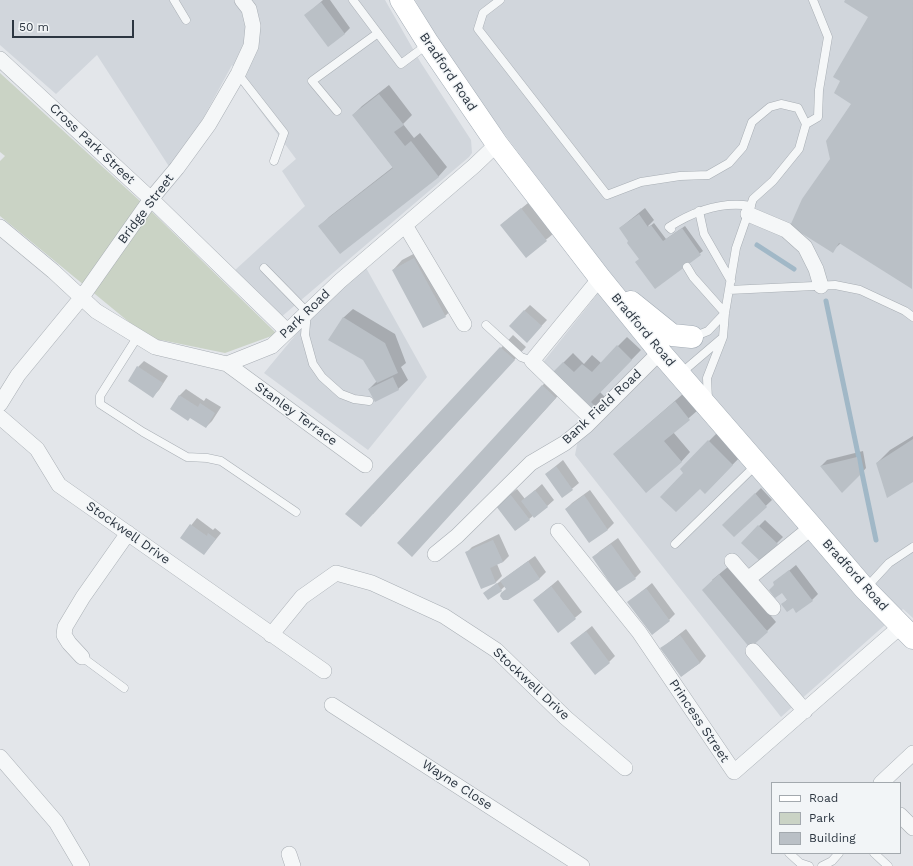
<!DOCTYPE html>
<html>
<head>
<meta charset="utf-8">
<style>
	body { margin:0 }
	#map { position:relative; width:913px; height:866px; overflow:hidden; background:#e3e6ea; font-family:"Work Sans",sans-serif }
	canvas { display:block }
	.legend { position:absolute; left:771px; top:782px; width:130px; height:72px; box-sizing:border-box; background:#f2f5f7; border:1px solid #a3a9ae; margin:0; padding:5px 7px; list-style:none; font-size:12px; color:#2c3641 }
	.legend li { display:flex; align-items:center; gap:8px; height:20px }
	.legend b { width:20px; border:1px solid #a3a9ae }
	.scale { position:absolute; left:12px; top:20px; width:122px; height:18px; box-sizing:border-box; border:2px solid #2c3641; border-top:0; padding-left:5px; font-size:12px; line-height:14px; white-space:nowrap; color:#2c3641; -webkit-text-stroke:3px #f2f5f7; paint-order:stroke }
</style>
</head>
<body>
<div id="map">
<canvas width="913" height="866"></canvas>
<ul class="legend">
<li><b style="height:5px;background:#fff"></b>Road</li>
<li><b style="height:11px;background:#cad3c5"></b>Park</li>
<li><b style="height:11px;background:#bac0c6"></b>Building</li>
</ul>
<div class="scale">50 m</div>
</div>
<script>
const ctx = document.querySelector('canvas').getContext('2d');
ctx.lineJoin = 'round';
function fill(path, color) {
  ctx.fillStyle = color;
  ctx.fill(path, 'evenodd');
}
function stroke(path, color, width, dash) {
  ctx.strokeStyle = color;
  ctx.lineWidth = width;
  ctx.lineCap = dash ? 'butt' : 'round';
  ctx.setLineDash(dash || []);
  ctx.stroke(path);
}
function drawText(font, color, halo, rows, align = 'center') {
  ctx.font = font + ' "Work Sans",sans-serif';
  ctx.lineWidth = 3;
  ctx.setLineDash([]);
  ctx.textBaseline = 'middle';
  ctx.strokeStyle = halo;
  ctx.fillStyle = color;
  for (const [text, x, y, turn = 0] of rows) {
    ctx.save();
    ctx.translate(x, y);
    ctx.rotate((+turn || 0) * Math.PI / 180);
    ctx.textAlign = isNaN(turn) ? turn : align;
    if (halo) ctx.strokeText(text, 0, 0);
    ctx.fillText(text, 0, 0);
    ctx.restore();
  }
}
const built = new Path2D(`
	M0,0H385L421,63L471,140L472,153L469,157L280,318L234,271L305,206L282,171L296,159L241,85L232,65L193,137L170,168L97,55L56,94L0,45Z
	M415,0H913V618L903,609L781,717L575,455L583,414L537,370L599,292L614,279L453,66Z
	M365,266L427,377L368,450L264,373L303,326Z`);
const green = new Path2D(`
	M0,73L152,212L277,334L225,353L161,340L157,345L0,216V161L5,156L0,152Z`);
const shadow = new Path2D(`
	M323,0H330L350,28L344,34L306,15Z
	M846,0H913L912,287L841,243L832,251L831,159L852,104L869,16Z
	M389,85L412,115L403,124L414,138L420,133L447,167L438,177L319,227L329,217L393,167L353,115L362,106Z
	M528,203L553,234L526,256L501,225Z
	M645,208L654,220L648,226L649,227L654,223L666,239L685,226L703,251L655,287L640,259L633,238L620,228Z
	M423,249L455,307L445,316L393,270L402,260Z
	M530,305L547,320L533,335L524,311Z
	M353,309L395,334L406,363L401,367L408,380L398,389H369L377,381L343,318Z
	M513,335L526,347L373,514H347Z
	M627,337L641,350L600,392L605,397L591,411L566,387L424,543L542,386L564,362L573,353L584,364L592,355L601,363Z
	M144,361L168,376L159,390L153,396L138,367Z
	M186,389L204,401L206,398L221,407L212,421L206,427L191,417L171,409L180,395Z
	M684,393L698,410L673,432L690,452L681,462L614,454Z
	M718,432L742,455L705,493L681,469Z
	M913,436V481L877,463L890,450Z
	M863,451L866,468L860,475L821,466L827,460Z
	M563,460L579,483L562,497L546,474Z
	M542,484L554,500L535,517L534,515L516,530L503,500L517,489L525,499Z
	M761,488L772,500L734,536L724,525Z
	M590,490L614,523L608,529L589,542L566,509L572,503Z
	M197,518L213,530L215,528L221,533L204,554L181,538Z
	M765,520L783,537L760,560L742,543Z
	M499,534L509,556L503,562L497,564L502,576L496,582L482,588L466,553L472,547Z
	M618,538L641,572L635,578L594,557L600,551Z
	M535,556L546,572L540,578L508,599L507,589L505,586L501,590L484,593Z
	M796,565L818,594L812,600L793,607L783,604L788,599L774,583Z
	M729,566L776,622L767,631L712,580Z
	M558,580L582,612L559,631L534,600Z
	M652,583L675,614L669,620L629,602Z
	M592,626L615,656L609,662L571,643Z
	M686,629L706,656L700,663L681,676L662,649L668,643Z`);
const stream = new Path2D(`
	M757,245L794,269
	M826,301L876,540`);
const building = new Path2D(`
	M845,0H913L912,289L839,243L833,253L790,226L802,199L830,159L826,141L851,104L834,93L840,81L833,77L868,17L844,2Z
	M321,2L345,34L328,47L304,15Z
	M379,94L404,125L394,132L405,146L411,141L439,177L340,254L318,226L393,168L352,115Z
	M521,208L547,241L526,258L500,225Z
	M639,214L648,227L651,225L663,241L682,228L701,255L655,289L635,262L639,259L627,243L628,241L619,228Z
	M414,258L446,317L423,328L392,270Z
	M524,310L542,326L527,343L509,326Z
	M343,317L385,343L398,373L377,383L363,360L328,340Z
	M617,345L632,360L591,402L596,407L591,412L551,374L563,362L574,372L582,364L592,372Z
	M500,347L515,360L361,527L345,514Z
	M137,366L163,383L153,398L128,381Z
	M393,377L399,390L375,402L368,389Z
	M542,385L556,398L412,557L397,543Z
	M179,395L198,407L200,403L215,413L206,428L190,418L188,421L170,409Z
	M675,401L690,420L664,441L682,462L646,493L613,454Z
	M913,439V482L887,498L876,463Z
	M708,440L733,465L705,494L700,489L676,512L660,497L683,473L680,469Z
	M857,457L860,475L842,493L820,466Z
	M556,466L573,490L562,498L545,474Z
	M535,490L548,507L534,518L521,501Z
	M755,493L767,507L734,537L722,525Z
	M510,494L530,520L515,531L496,506Z
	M584,495L608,530L589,543L565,509Z
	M190,524L207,536L208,533L216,539L204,555L180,538Z
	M758,525L778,544L761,562L741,543Z
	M493,540L503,562L490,568L496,583L481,589L465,552Z
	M611,544L636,579L616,592L592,557Z
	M528,561L540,579L508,600H503L500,596L501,593L506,589L500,581Z
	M789,570L813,601L796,613L793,608L787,612L781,604L787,600L782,593L775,598L769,590L774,585L773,582Z
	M719,574L768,632L750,648L702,590Z
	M497,583L502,591L488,600L483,593Z
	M551,586L576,619L558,633L533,600Z
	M646,588L670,621L652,635L627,602Z
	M586,631L610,663L595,675L570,643Z
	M680,635L700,663L681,677L660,648Z`);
const lane = new Path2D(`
	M174,0L186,20
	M353,0L401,64L428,44
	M500,0L483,13L478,29L607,195L641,182L680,176L708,175L729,163L743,147L752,122L770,107L781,104L798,108L806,124L799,149L773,181L753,199L736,248L725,313L723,337L707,378L708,400
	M238,74L284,133L274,161
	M337,111L312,81L378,33
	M806,124L818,117L819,90L828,37L813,0
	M699,211L704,234L731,281
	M671,229L669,227C694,211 721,201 751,206
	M687,267L693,277L725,313
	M264,268L307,312L305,335L313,364L322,377L341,394L354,399L369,401
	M729,290L835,285L860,290L905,311L913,317
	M486,325L521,357L532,361
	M138,336L100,396V404L143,432L187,457L207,458L221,461L296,512
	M693,337L708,331L725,313
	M680,374L721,339
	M675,544L757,464
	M866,588L889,563L913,547
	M82,657L124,688
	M789,853L800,863L809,866
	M874,853L888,866
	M822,866L832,861L839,853`);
const street = new Path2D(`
	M0,59L151,199L287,331
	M748,214L786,230L805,247L816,269L821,286
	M405,225L464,324
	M0,227L53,271L96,311L155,347L227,364L272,346L340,281L474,166L497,144
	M227,364L365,465
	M0,404L18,375L82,297L151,199L177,168L209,124L238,74L251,46L253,26L249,9L242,0
	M0,417L37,449L59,485L324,671
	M592,419L532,361L600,278
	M558,531L639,632L734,772L901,626
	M435,554L457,536L531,463L565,443L586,426L660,352
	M732,561L773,608
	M748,579L812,527
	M271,635L302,597L336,573L372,583L444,616L496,650L566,718L625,768
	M753,651L805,711
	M82,657L69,643L64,635L65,627L83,597L128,533
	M332,705L582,866
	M0,757L56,822L82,866
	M881,783L913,753
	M900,815L913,828
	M289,854L293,866`);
const primary = new Path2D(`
	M401,0L428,43L497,144L600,278L660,352L812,527L865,589L913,638
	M631,302L672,335L692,337`);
const streetNames = [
	["Bradford Road",448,72,56],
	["Cross Park Street",92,144,43],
	["Bridge Street",146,209,-53],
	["Park Road",305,314,-44],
	["Bradford Road",643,330,50],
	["Bank Field Road",602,407,-43],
	["Stanley Terrace",296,414,36],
	["Stockwell Drive",128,533,35],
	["Bradford Road",855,575,48],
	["Stockwell Drive",531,684,43],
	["Princess Street",699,721,56],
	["Wayne Close",457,785,33]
];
fill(built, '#d1d6dc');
fill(green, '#cad3c5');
fill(shadow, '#0003');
stroke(stream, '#a1b8c7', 5);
fill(building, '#bac0c6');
stroke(lane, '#a8aeb4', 9);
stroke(street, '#a8aeb4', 16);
stroke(primary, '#a3acb5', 23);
stroke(lane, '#f5f7f8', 8);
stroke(street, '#f5f7f8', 15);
stroke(primary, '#fff', 22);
drawText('13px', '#2c3641', '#f2f5f7', streetNames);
</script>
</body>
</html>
